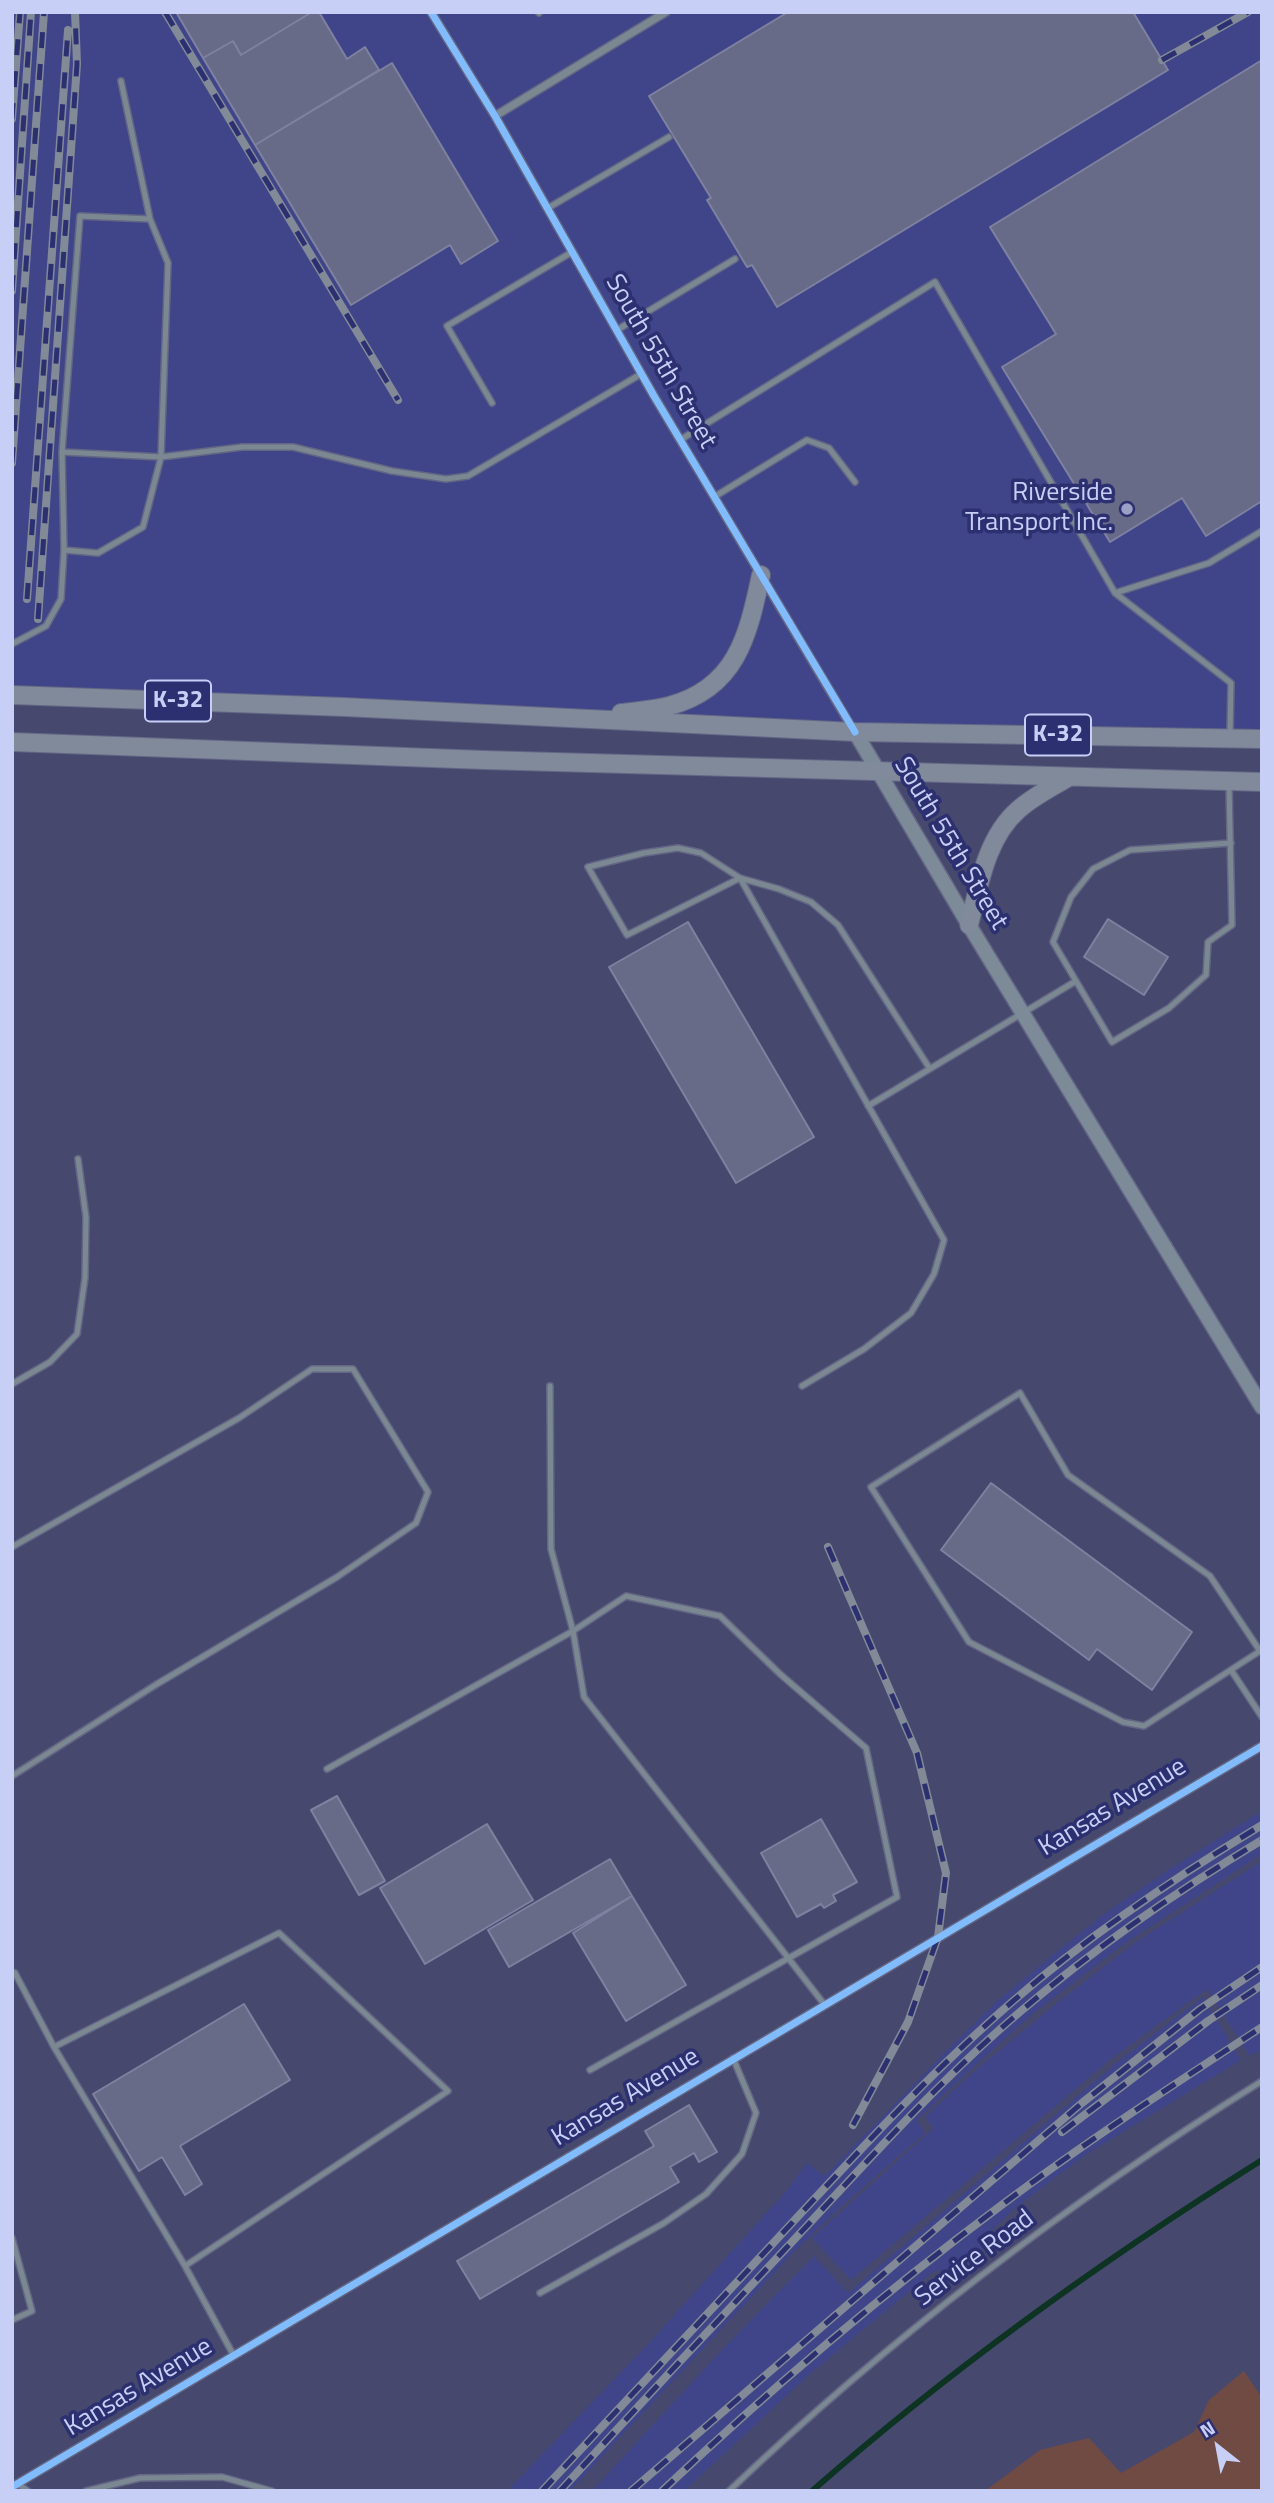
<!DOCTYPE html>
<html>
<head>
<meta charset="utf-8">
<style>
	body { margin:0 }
	#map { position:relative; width:1274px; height:2503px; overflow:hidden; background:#46496d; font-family:"Titillium Web",sans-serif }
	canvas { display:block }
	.frame { position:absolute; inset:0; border:14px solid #c7cff6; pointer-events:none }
	.north { position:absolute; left:1183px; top:2412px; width:70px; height:70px; -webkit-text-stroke:5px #2d3070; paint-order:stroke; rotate:329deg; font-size:19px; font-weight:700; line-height:28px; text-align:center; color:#c7cff6 }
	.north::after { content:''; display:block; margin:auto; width:24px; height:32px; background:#c7cff6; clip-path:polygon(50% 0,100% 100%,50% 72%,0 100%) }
</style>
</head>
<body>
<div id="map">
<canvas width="1274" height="2503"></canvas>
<div class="frame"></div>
<div class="north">N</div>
</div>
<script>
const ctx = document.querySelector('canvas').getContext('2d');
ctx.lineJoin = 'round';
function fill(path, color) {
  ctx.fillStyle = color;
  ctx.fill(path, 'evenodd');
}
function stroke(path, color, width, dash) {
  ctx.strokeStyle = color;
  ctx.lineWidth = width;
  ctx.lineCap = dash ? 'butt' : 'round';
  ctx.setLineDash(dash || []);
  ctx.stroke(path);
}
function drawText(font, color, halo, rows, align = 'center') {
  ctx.font = font + ' "Titillium Web",sans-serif';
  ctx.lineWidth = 7;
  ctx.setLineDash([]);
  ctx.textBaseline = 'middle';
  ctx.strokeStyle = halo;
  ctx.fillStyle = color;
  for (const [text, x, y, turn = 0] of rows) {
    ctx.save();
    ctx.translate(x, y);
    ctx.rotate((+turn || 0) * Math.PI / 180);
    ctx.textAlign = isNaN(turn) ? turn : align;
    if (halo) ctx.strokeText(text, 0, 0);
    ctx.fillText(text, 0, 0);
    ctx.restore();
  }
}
const built = new Path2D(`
	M12,12H1262V737L12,696Z
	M1262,1811V1854L1127,1942L1035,2012L968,2072L917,2120L925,2133L841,2207L792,2254L570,2491H507L649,2343L788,2189L807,2163L825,2176L948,2049L996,2002L1055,1953L1104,1914L1168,1870Z
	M1262,1861V2049L1250,2056L1207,1989L1112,2058L851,2280L812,2238L934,2128L925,2117L970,2075L1062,1999L1136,1942Z
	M1203,1997L1241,2060L1087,2154L1015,2208L995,2227L982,2249L957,2267L933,2272L812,2372L684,2491H592L719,2353L814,2256L848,2293L1115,2064Z`);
const green = new Path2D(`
	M1244,2371L1262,2398V2491H985L1040,2450L1089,2438L1121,2473L1194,2432L1209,2400Z`);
const stream = new Path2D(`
	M812,2491C952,2368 1104,2259 1262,2160`);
const building = new Path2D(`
	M176,12H312L241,55L233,41L203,58Z
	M312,12H319L347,59L365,47L379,70L255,145L203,58L233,41L241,55Z
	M788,12H1133L1168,70L777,307L752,265L747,267L707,200L711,198L649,96Z
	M1262,60V501L1206,536L1182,498L1110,542L1002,367L1056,334L990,227Z
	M392,63L498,241L461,264L450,245L351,305L255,145Z
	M1108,919L1168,957L1144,995L1084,957Z
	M688,922L814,1137L736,1183L609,967Z
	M991,1483L1192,1632L1152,1690L1097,1649L1089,1660L941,1550Z
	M337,1796L385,1881L359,1895L311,1810Z
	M821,1819L857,1882L833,1895L836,1901L824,1908L821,1904L797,1917L761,1853Z
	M487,1824L533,1900L425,1964L380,1888Z
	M610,1859L632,1896L509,1967L488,1930Z
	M632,1896L686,1985L626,2021L573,1933Z
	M244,2004L290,2080L180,2146L202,2184L185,2195L162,2157L139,2171L93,2094Z
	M689,2105L717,2152L699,2162L694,2153L670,2167L679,2182L480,2299L457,2261L654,2146L645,2131Z`);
const lane = new Path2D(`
	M538,12L539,13
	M548,208L669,137
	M617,330L735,259
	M492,403L447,326L572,252
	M680,440L935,282L1115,593L1231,683L1230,734
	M62,452L161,457L242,447H293L392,471L446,479L468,476L641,374
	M714,497L807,440L829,448L855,482
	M64,550L98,553L143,527L161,457L168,263L150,219L121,81
	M1115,593L1209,563L1262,531
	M12,644L46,626L61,599L64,550L62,452L80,216L150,219
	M1229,785L1232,925L1208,942L1206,975L1169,1008L1112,1042L1053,942L1071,897L1093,869L1130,850L1231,843
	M868,1106L1076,981
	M12,1384L50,1362L77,1334L85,1278L86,1217L78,1159
	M802,1386L864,1349L911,1313L934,1274L944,1240L740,878L627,935L588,867L644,853L678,848L701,853L740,878L779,889L811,902L838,925L930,1069
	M1020,1393L1068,1475L1210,1576L1260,1651L1144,1726L1123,1722L969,1642L871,1487Z
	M12,1547L239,1418L312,1369H353L428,1492L416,1523L337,1577L157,1684L12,1776
	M1231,1670L1262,1717
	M327,1769L573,1631L551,1549L550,1386
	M12,1975L15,1973L54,2047
	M590,2070L897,1897L866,1748L780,1674L720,1616L626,1596L573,1631L584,1697L789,1959L824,2004
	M12,2238L32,2311L12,2320
	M185,2266L54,2047L279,1933L448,2091L185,2266L234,2356
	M540,2293L664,2223L706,2194L742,2154L756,2113L733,2058
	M18,2484L28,2491
	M86,2491L140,2478L222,2477L272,2491
	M729,2491C891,2337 1073,2199 1262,2081`);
const street = new Path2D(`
	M431,12L495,116L654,396L854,731
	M495,116L666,12
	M12,2487L1262,1746`);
const secondary = new Path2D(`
	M855,732L969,925L1262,1407`);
const primary = new Path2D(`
	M12,695L344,707L855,732L1262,739
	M621,713C637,711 654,710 669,706C737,688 748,635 761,575
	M12,742L484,760L1262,782
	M969,925C979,886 986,838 1018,810C1032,797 1052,787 1069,777`);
const rail = new Path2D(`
	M165,12L398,400
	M1162,60L1248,12
	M12,119L20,12
	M12,291L31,12
	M12,463L44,12
	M27,599L68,30
	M38,619L77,64L75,12
	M828,1547L917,1753L946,1873L938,1937L908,2022L853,2125
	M1062,2132L1208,2021L1262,1985
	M542,2491C625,2402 708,2313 791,2224C862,2148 933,2070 1012,2002C1089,1935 1174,1878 1262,1825
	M560,2491C641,2403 723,2315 805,2228C874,2154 943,2077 1021,2011C1096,1947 1177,1891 1262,1840
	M631,2491L1082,2103L1200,2009L1262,1967
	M662,2491C769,2390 881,2295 999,2207C1084,2143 1173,2085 1262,2027`);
const cycleway = new Path2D(`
	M431,12L495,116L654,396L855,732
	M12,2487L1262,1746`);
const markers = [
	[1127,509,7,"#9aa0c6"]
];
const shields = [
	[178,701,66],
	[1058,735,66]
];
const shieldNames = [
	["K-32",178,701],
	["K-32",1058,735]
];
const streetNames = [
	["South 55th Street",660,362,60],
	["South 55th Street",950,844,59],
	["Kansas Avenue",1113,1808,-31],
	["Kansas Avenue",626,2098,-31],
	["Service Road",975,2259,-37],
	["Kansas Avenue",139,2388,-31]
];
const poiNames = [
	["Riverside",1113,494],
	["Transport Inc.",1113,524]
];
fill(built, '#3f4588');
fill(green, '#704b44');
stroke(stream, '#0d3323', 6);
fill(building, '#686b88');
stroke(building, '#7e819f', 2);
stroke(lane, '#636685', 8);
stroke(street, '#636685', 10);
stroke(secondary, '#636685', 17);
stroke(primary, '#636685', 20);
stroke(lane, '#7c8891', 5);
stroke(street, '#7c8891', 7);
stroke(secondary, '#7d8a98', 14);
stroke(primary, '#808a9b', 18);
stroke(rail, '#828a98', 8);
stroke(rail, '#2d3070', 5, [16]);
stroke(cycleway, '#80bcff', 7);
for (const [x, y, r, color] of markers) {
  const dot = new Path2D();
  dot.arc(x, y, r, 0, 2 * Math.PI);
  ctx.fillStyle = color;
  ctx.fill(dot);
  stroke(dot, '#2d3070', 2.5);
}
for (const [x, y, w] of shields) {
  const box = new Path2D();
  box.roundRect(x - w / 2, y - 20.5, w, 41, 5);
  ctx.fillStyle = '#2d3070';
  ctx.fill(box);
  stroke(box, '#c7cff6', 2);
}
drawText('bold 24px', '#c7cff6', null, shieldNames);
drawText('26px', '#c7cff6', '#2d3070', streetNames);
drawText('26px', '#c7cff6', '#2d3070', poiNames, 'right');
</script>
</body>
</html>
